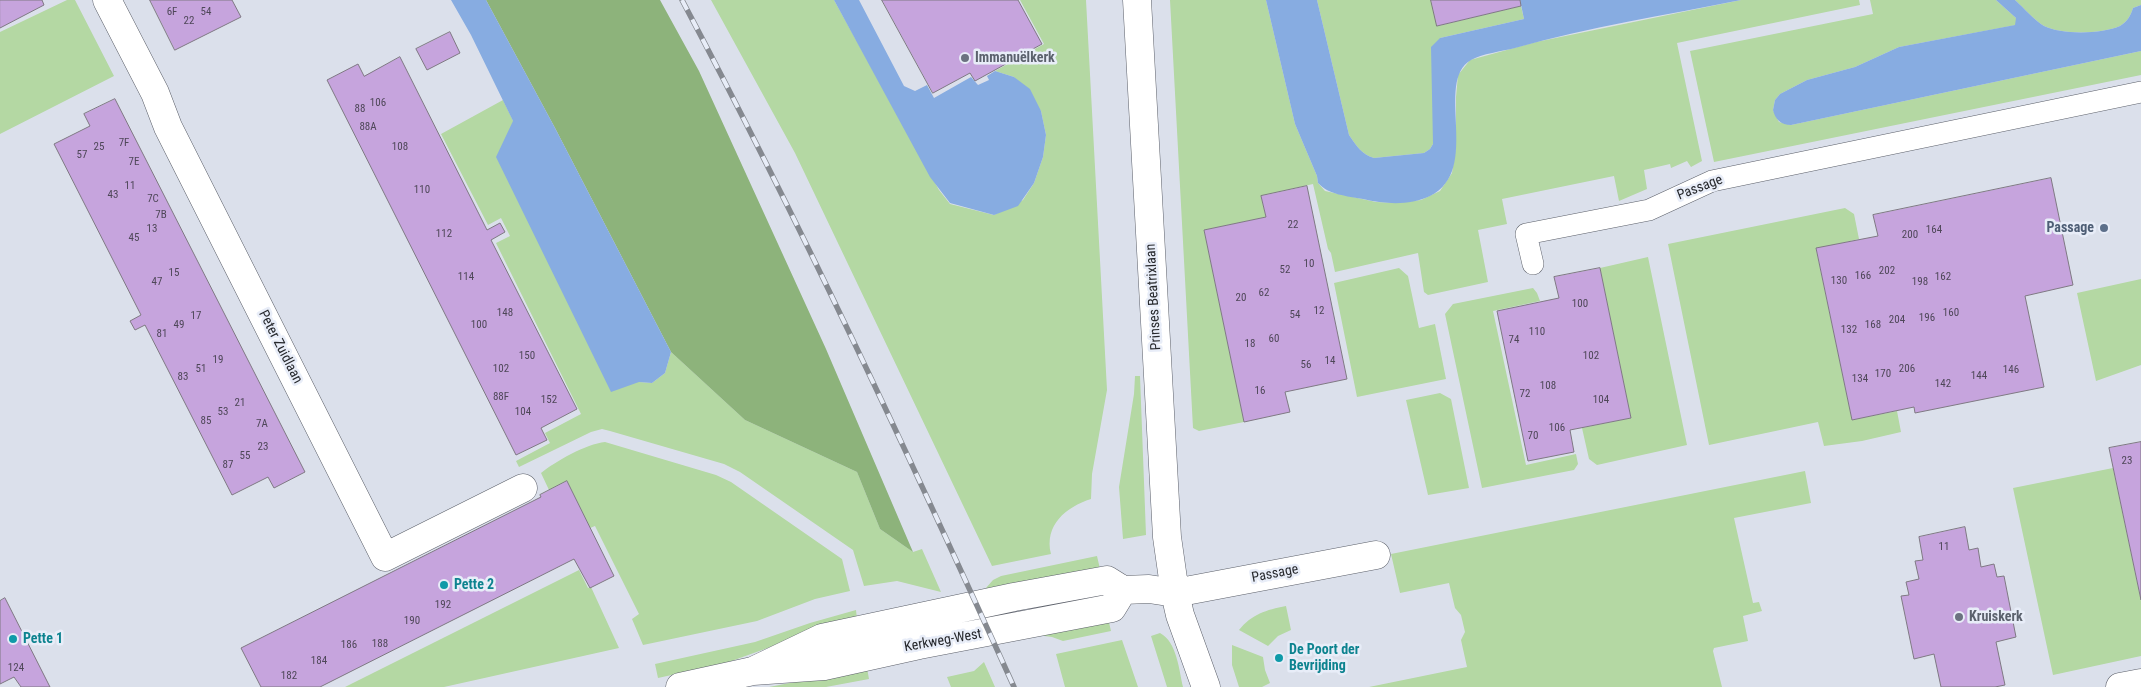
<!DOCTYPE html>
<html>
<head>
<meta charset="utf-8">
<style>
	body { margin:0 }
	canvas { display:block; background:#dbe0eb }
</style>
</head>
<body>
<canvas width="2141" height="687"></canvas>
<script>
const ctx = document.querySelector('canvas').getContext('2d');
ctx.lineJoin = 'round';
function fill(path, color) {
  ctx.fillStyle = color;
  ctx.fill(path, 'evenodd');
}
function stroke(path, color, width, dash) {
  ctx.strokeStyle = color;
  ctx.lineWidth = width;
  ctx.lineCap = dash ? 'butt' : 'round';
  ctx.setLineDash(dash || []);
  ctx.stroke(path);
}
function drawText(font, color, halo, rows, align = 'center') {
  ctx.font = font + ' "Roboto Condensed",sans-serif';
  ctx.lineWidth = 5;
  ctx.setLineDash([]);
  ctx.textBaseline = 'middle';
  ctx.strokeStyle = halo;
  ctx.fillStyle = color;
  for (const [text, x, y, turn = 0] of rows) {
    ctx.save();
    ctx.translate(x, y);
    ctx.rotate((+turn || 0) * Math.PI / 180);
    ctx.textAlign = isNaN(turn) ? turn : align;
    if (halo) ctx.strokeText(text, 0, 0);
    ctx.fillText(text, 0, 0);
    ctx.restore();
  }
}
const green = new Path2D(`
	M67,0H75L114,76L0,134V32Z
	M711,0H834L939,190L950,204L994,215L1023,200L1034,183L1043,157L1046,135L1041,111L1014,77L995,71L1044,44L1020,0H1086L1107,390L1092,474L1091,499C1066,507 1044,525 1051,554L992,566L795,153Z
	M1170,0H1266L1295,124L1317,176L1318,183L1325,191L1376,202L1396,203L1421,200L1440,191L1452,173L1456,146V97L1458,75L1470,60L1536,42L1741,0H1859L1860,5L1677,43L1702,161L1691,167L1687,161L1671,168L1670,164L1644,170L1647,189L1619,201L1614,176L1502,199L1507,224L1478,230L1488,282L1428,295L1424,292L1418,253L1335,272L1331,253L1328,249L1313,184L1261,196L1266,217L1204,230L1244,422L1199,431L1193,428Z
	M1317,0H1431L1438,26L1521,6L1524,19L1440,38L1433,144L1430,149L1424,153L1374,158C1362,155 1356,145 1349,135Z
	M1870,0H1996L2016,18V25L1899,47L1855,67L1807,80L1780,94L1775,100L1773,110L1779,122L1791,125L2141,51V75L1714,162L1690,51L1873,14Z
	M2015,0H2141V5L2133,8C2131,15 2127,22 2120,26C2102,34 2062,35 2044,26C2034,20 2024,8 2015,0Z
	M503,100L639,382L652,383L665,373L671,352L745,420L857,472L880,529L913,552L922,549L941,592L897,581L864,586L853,550L740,472L724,464L610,431L602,429L591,432L519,467L516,461L550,443L545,433L581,414L496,243L510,236L501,218L488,225L441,134Z
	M1845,208L1854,214L1859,239L1816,249L1852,420L1897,411L1901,432L1862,441L1824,446L1818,422L1709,445L1668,244Z
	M1648,257L1687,445L1597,465L1589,459L1582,428L1631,418L1600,268Z
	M1399,268L1408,276L1419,328L1435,324L1446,379L1357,397L1334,283Z
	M2141,279V365L2096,381L2077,293Z
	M1533,288L1537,293L1540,301L1493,311L1526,465L1576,454L1578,464L1574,470L1482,488L1445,314L1453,304Z
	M1135,376H1140L1146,535L1123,539L1119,487L1134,394Z
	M1440,393L1451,399L1469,488L1428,495L1406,400Z
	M605,442L716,475L731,482L842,559L850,591L815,599L757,621L643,645L632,619L639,614L595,526L590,528L567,481L549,490L541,473C556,461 586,444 605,442Z
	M2113,468L2141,601V656L2053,675L2013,488Z
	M1805,471L1811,503L1734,518L1753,603L1759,602L1762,611L1743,616L1748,641L1714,648L1713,651L1722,687H1369L1467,667L1461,640L1465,632L1461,615L1455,608L1449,583L1400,593L1391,554Z
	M1097,556L1100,569L985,589L993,580L1001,576Z
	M579,570L588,588L591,587L619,648L444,687H345Z
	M1286,606L1291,630L1278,636L1268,646L1239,630C1252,614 1266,610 1286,606Z
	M856,610L857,619L812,632L726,663L658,678L655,664L755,642L810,623Z
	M1108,618L1111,631L1063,641L1052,637L1030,634Z
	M1160,633C1177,642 1179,670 1183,687H1167L1151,636Z
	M1122,640L1138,687H1065L1056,654Z
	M1232,645L1263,657L1265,670L1270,683L1262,687H1239L1232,665Z
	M984,662L995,687H951L947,677L974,671Z
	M867,668L869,679L826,687H769Z`);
const forest = new Path2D(`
	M486,0H660L699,71L826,349L913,552L880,529L857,472L745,420L671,352L555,128Z`);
const water = new Path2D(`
	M451,0H486L555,128L671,352L665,373L652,383L639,382L611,392L496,157L513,121L471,35Z
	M834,0H859L904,86L915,91L927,85L934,98L971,77L978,85L989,80L987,76L995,71L1014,77L1030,89L1041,111L1046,135L1043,157L1034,183L1018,206L994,215L950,203L930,177Z
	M1266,0H1317L1349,135C1356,145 1362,155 1374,158L1424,153L1430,149L1433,144L1431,47L1440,38L1524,19L1520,0H1741C1666,15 1589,27 1515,48C1503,51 1481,54 1471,60C1433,82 1483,170 1430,196C1409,206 1385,204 1363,199C1347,196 1329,195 1318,183L1317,176L1295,124Z
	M1996,0H2015C2024,8 2034,20 2044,26C2062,35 2102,34 2120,26C2127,22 2131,15 2133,8L2141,5V51L1791,125C1781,125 1775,119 1773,110L1775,100L1780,94L1807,80L1855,67L1899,47L2015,25L2016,18Z`);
const building = new Path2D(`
	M0,0H42L44,5L0,28Z
	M150,0H232L241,17L175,50Z
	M882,0H1018L1042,44L975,81L970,73L933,93Z
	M1431,0H1520L1521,6L1437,26Z
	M450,32L460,53L427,70L416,49Z
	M400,57L487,230L500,223L505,232L491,240L577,409L541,428L547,440L516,455L327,80L358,64L364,76Z
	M115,99L305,472L274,488L268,477L232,495L145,325L135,330L130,321L141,315L54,144L90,126L84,114Z
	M2051,178L2073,285L2025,296L2044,387L1915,413L1914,407L1852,420L1816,248L1878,236L1873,215Z
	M1307,186L1347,379L1285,392L1290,412L1244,422L1204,230L1266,217L1261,196Z
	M1600,268L1631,418L1570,430L1574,452L1528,461L1497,311L1559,298L1554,277Z
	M2141,442V600L2109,448Z
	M567,481L614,576L590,588L574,559L320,687H261L241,648L541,497L540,495Z
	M1965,527L1969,550L1978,548L1981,567L1994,564L1997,577L2004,576L2016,637L1996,642L2005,685L1995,687H1941L1934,654L1914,659L1901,596L1909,595L1906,582L1919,579L1915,561L1923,560L1919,537Z
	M5,598L50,687H21L14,677L0,684V601Z`);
const service = new Path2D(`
	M1533,264L1526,234L1649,210L1712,181L2141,92`);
const minor = new Path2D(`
	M107,0L155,93L168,127L385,557L523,488
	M1137,0L1167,537L1175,593L1376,555
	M2120,687L2141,683`);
const tertiary = new Path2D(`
	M753,671L822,638L1014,597L1107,580L1123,590L1149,589L1175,593L1180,615L1206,687
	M680,687L753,671L824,666L919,645L1112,608L1123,590`);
const rail = new Path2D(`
	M682,0C801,225 909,455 1014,687`);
const markers = [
	[965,58,5,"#6b7280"],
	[2104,228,5,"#5c6f8a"],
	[444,585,5,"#0f9aa8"],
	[1959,617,5,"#6b7280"],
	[13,639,5,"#0f9aa8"],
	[1279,658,5,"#0f9aa8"]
];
const numberNames = [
	["6F",172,12],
	["54",206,12],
	["22",189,21],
	["106",378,103],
	["88",360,109],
	["88A",368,127],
	["7F",124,143],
	["25",99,147],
	["108",400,147],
	["57",82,155],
	["7E",134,162],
	["11",130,186],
	["110",422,190],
	["43",113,195],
	["7C",153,199],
	["7B",161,215],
	["22",1293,225],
	["13",152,229],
	["164",1934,230],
	["112",444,234],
	["200",1910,235],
	["45",134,238],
	["10",1309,264],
	["52",1285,270],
	["202",1887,271],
	["15",174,273],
	["166",1863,276],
	["114",466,277],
	["162",1943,277],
	["130",1839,281],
	["47",157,282],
	["198",1920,282],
	["62",1264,293],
	["20",1241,298],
	["100",1580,304],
	["12",1319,311],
	["148",505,313],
	["160",1951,313],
	["54",1295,315],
	["17",196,316],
	["196",1927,318],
	["204",1897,320],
	["49",179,325],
	["100",479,325],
	["168",1873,325],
	["132",1849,330],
	["110",1537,332],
	["81",162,334],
	["60",1274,339],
	["74",1514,340],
	["18",1250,344],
	["150",527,356],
	["102",1591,356],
	["19",218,360],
	["14",1330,361],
	["56",1306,365],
	["51",201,369],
	["102",501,369],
	["206",1907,369],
	["146",2011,370],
	["170",1883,374],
	["144",1979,376],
	["83",183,377],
	["134",1860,379],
	["142",1943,384],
	["108",1548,386],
	["16",1260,391],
	["72",1525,394],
	["88F",501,397],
	["152",549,400],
	["104",1601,400],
	["21",240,403],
	["53",223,412],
	["104",523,412],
	["85",206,421],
	["7A",262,424],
	["106",1557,428],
	["70",1533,436],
	["23",263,447],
	["55",245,456],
	["23",2127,461],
	["87",228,465],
	["11",1944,547],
	["192",443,605],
	["190",412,621],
	["188",380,644],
	["186",349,645],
	["184",319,661],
	["124",16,668],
	["182",289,676]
];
const worshipNames = [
	["Immanuëlkerk",975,58],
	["Kruiskerk",1969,617]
];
const streetNames = [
	["Passage",1700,188,-21],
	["Prinses Beatrixlaan",1154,297,-93],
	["Peter Zuidlaan",280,347,63],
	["Passage",1275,574,-11],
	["Kerkweg-West",943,641,-10]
];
const serviceNames = [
	["Passage",2094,228]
];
const cultureNames = [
	["Pette 2",454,585],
	["Pette 1",23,639],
	["De Poort der",1289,650],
	["Bevrijding",1289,666]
];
fill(green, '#b4d8a3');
fill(forest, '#8db37b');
fill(water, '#87ace1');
fill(building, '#c6a4dd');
stroke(building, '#7f7983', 1);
stroke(service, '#5c606a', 22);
stroke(minor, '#5c606a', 29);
stroke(tertiary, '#5c606a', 29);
stroke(service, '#fff', 21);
stroke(minor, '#fff', 28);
stroke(tertiary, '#fff', 28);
stroke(rail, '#858990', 5.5);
stroke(rail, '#e8edf8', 4, [11]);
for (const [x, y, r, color] of markers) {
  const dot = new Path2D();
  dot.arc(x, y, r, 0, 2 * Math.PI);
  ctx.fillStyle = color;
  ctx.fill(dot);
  stroke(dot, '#e8edf8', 2);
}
drawText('11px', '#4e4758', null, numberNames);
drawText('bold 14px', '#5b616d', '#e8edf8', worshipNames, 'left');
drawText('14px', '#26282c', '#e8edf8', streetNames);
drawText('bold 14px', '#4e5e75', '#e8edf8', serviceNames, 'right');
drawText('bold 14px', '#0d838f', '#e8edf8', cultureNames, 'left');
</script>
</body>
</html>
